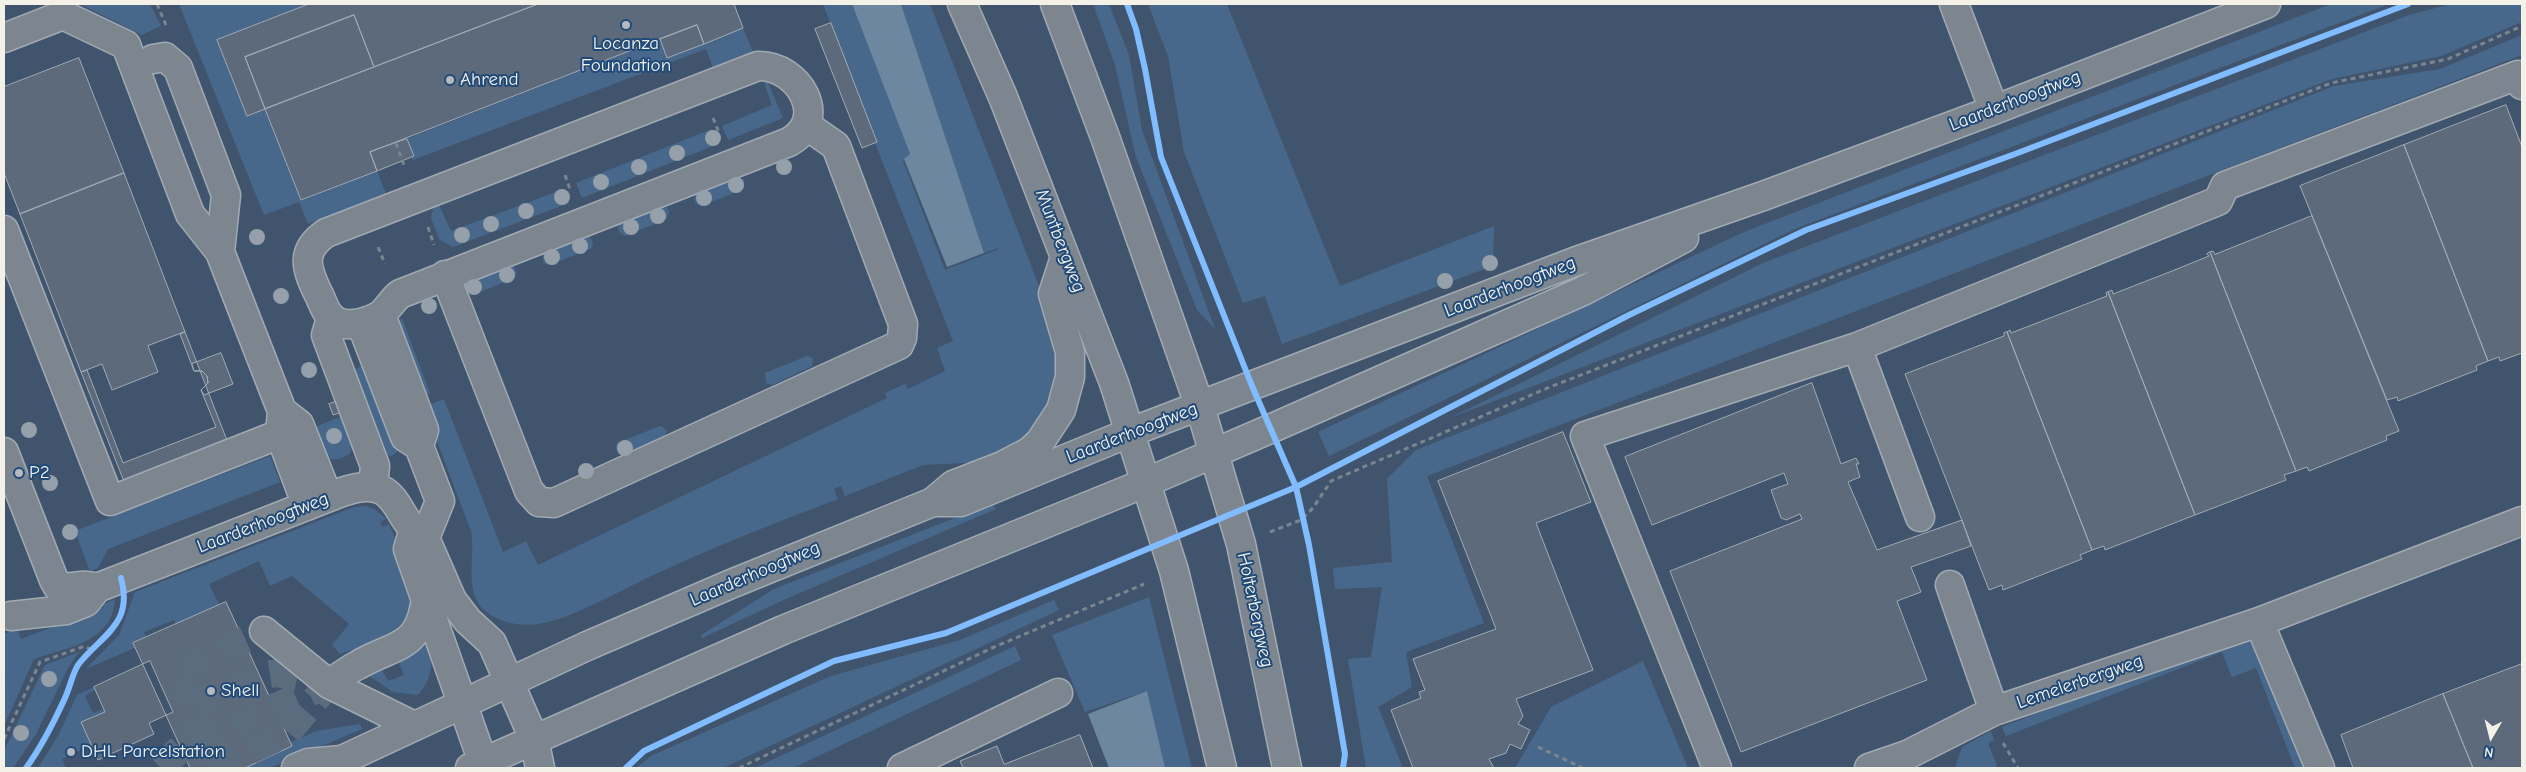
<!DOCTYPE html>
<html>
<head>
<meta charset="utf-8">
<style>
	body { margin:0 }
	#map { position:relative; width:2526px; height:772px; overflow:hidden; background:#40556d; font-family:"Comic Neue",sans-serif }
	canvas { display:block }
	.frame { position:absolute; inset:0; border:5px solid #f4f1e8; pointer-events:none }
	.north { position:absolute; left:2466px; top:712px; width:50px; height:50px; -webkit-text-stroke:4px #1f4a7a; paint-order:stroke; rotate:188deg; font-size:14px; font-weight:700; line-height:20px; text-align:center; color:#f4f1e8 }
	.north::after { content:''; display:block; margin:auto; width:18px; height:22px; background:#f4f1e8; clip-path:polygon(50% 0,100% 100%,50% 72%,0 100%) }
</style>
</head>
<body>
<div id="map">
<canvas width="2526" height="772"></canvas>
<div class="frame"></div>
<div class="north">N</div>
</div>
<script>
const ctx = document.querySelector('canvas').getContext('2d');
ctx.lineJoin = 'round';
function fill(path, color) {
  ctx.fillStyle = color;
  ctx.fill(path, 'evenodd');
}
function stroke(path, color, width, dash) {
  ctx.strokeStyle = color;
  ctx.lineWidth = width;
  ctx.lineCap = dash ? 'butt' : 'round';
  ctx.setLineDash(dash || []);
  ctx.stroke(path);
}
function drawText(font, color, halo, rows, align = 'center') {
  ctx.font = font + ' "Comic Neue",sans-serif';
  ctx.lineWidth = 4;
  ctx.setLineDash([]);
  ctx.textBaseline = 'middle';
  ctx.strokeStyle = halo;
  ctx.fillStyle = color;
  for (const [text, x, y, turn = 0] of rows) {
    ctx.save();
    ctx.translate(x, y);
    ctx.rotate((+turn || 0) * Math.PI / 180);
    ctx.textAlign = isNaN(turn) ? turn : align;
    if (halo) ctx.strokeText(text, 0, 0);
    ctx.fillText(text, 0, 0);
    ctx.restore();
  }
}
const green = new Path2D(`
	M80,4H150L161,26L142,35Z
	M179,4H308L217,40L247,116L265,109L301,201L377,171L386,194L308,224L299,202L264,215Z
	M823,4H852L910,154L903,161L945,270L999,249L998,248L984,253L901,4H930L1052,320L1058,368L1049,404L1026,438L985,462L923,465L845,496L841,486L834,489L838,499C778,522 718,545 660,572C626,587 573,619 538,624C520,627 495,622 482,608C464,588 476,556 471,531L424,407L444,399L503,552L526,541L538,565L887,398L885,393L905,384L908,389L945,371L937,348L953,341L875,143L877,142Z
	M1093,4H1109L1129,55L1142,130L1215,329L1197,310L1136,157L1115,65Z
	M1148,4H1227L1340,286L1494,226L1493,266L1282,344L1265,296L1243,303L1184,152L1168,56Z
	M2331,4H2389L1797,228L1329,456L1318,432L1744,232Z
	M2451,4H2522V22L2441,56L2332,79L1450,418L1763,263L2409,15Z
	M743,28L753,52L713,68L706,49L413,160L411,158L414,156L407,139L660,39L668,57Z
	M2522,35V55L1427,476L1484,623L1406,652L1412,687L1378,707L1403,768H1366L1348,659L1371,657L1382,587L1335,589L1333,568L1392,562L1387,479L1416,450L2334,86L2440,69Z
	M766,78L783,118L728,140L722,126L772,105L763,79Z
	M712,129L718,144L582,198L576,183Z
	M737,177L744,180V189L701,206L696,204L694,198L696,193Z
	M564,189L569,203L453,247L440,240L431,218L433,208L439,205L451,231Z
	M661,206L667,208L669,212L667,219L625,236L620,233L618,228L621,222Z
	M586,236L590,237L593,242L592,248L550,265L543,263V253Z
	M510,265L514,267L517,273L514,278L473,295L467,292L465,286L469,281Z
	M402,318L430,393L420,397L398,323Z
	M807,356L813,358L812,366L772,385L766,383L765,373Z
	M362,365L367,366L400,449L392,456L385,455L353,371Z
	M345,415L353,442L350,454L339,459H326L310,429Z
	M660,426L667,430L664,437L623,456L618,454L616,447L617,443Z
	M270,456L280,482L108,549L98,568L90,571L75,531Z
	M993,503L996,509L788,598L702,638L701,635L774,589Z
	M365,506L375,509L386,519L380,522L383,527L389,524L415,588L416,596L404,626L387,638L340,654L332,645L349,624L292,576L270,586L259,561L209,584L221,608L179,629L174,620L144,632L148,642L86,669L119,635L135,592L354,507Z
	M1149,597L1192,768H1164L1147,691L1085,712L1052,635Z
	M115,599C112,643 68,647 34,659L4,726V681L6,680L4,675V634L17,629L21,639L104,607L103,605Z
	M1054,600L1059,610L723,768H636L651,756L831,676L960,640Z
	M430,633C432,655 435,677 418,695L393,692L368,675L382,669L388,681L404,675L399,662L413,654Z
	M2245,637L2259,644L2308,768H2295L2256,668L2232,677L2222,652L2006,736L2002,727L2189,655Z
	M1015,646L1021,660L793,768H755Z
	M79,652L68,668L36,734L13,768H4V751L45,665Z
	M1643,661L1688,768H1515L1551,707Z
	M94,687L95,690L85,696L93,713L104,709L105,712L81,722L92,745L62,759L66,768H38L58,736L77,695Z
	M360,724L362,729L270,768H234L316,731Z
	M1991,731L1994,740L1988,743L1998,768H1955L1962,747Z`);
const water = new Path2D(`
	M852,4H901L984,253L947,267L904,159L910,154Z
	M1147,691L1165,768H1109L1088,714Z`);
const building = new Path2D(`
	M309,4H538L374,67L354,15L245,57L265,109L247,116L217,40Z
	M538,4H734L743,28L704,44L697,25L660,39L370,152L377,171L301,200L265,109Z
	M354,15L374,67L265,109L245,57Z
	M831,23L877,142L862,148L815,29Z
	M697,25L704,44L667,58L660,39Z
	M79,58L124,173L20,214L4,173V87Z
	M2506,105L2522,147V353L2500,361L2499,357L2488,361L2404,145Z
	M407,139L414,156L377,171L370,152Z
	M2404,145L2488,361L2476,366L2477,370L2398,401L2397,397L2387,400L2300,186Z
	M124,173L185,332L180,334L194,371H202L207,376L208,383L201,390L216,427L123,463L87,370L81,372L20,214Z
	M2312,216L2399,431L2386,436L2387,440L2309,471L2307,467L2296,471L2210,252L2213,251L2215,254Z
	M2210,252L2296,471L2284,475L2286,480L2195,515L2108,292L2112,290L2113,294L2172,271L2209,256L2207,254Z
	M2108,292L2195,515L2105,550L2104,546L2092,550L2007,332L2010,330L2011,333L2107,296L2106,293Z
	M185,332L228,443L125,484L81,372L102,364L112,390L158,372L148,346Z
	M2007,332L2092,550L2080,555L2082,559L2003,590L2002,585L1989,590L1905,374L2004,336V333Z
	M221,353L233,384L204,395L201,390L208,383L207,376L202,371H194L192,364Z
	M1812,383L1841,464L1856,458L1859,464H1856L1860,477L1848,482L1877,550L1962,520L1971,546L1911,567L1921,592L1897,601L1927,680L1741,752L1670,571L1802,519L1800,514L1786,520L1781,518L1771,490L1788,484L1784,473L1652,525L1625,457Z
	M338,401L342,412L333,415L329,404Z
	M1563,432L1591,502L1536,523L1593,670L1516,699L1523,716L1518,724L1530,730L1521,749L1510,744L1506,753L1489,759L1494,768H1413L1391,710L1421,698L1419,692L1425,690L1413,659L1496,629L1438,481Z
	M226,602L292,746L245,768H190L133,643Z
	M150,661L173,712L149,723L154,734L98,760L81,722L105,712L94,687Z
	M2522,664V768H2473L2443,694Z
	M2443,694L2473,768H2353L2341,735Z
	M1080,735L1093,768H963L960,761L997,746L1004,764Z`);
const minorTunnel = new Path2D(`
	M192,705L259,676L278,673L329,684
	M189,744C204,720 186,693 176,671L264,631
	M161,768L181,748L329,684
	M212,768L287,733L326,687`);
const path = new Path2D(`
	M157,4L166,25
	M713,118L719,133
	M396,143L405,168
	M565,175L571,192
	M428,227L434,245
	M378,247L385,264
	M1270,532L1301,520L1313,508L1331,481L1550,387L2331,83L2448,59L2522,26
	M4,739L40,662L85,646L93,651
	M2003,743L2018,768
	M1538,747L1583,768
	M739,768L992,648L1144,584`);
const minor = new Path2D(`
	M1954,4L1994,110
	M4,38L63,15L126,45L190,214L220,252L282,411L280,434L307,506
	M153,59L165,57L178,68L226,195L220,252
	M758,66C799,65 830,119 789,142L400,294C392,300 386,312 379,316C365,323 343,330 331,317C325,312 322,300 318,293C306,268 300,251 326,233Z
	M4,230L110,501L280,434
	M445,275L529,491L539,502L554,503L899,345L902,338L903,324L836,146L806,125
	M381,315L424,430L419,446
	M331,318L326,335L375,466L373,487
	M361,323L405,437L419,446L440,501L425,538
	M1857,347L2218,201L2225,186L2518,75L2522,85
	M282,411L299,424L328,497
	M4,452L54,580L58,587C74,590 81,582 97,588
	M413,532L408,549L485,768
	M1950,585L1994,711
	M97,588L342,492C403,471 392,521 425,538L452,600L468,621L492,643L534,739L540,768
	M11,616L66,610L86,602L97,588
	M2259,622L2320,768
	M264,631L329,684L414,726
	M329,684C338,678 348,670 358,665C396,643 420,650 426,597
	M296,768L308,763L342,760
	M333,768L342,760L587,646L731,584L933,502H961L1131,432L1574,262L1763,196L1994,110L2266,4
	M470,768L783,630L1145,483L1270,429L1583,291L1684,238
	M902,768L1058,693
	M1717,768L1585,436L1857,347L1920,517
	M1869,768L1907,755L1994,711L2259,622L2522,521`);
const major = new Path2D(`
	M962,4L1003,97L1114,383L1174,571L1222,768
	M1055,4L1105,137L1200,407L1241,544L1287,768
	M933,502L953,485L1002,466L1029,452L1040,442L1061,410L1070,377V352L1053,294L1065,257`);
const cycleway = new Path2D(`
	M1127,4L1136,29L1145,69L1161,157L1252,386L1296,487L1309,545L1345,754L1343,768
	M26,768C42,746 54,722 65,698C70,687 72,675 78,665C101,635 134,625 121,578
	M626,768L644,751L834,661L946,633L1296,487L1629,315L1806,230L2015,154L2408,4`);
const trees = [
	[713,138],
	[677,153],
	[639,167],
	[784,167],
	[601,182],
	[736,185],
	[562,197],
	[704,198],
	[526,211],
	[658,216],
	[491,224],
	[631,227],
	[462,235],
	[257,237],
	[580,246],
	[552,257],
	[1490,263],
	[507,275],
	[1445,281],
	[474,287],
	[281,296],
	[429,306],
	[309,370],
	[29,430],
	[334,436],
	[625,448],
	[586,471],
	[50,483],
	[70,532],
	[49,679],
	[21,733]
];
const markers = [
	[626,25,5,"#b5babd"],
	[450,80,5,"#b5babd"],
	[19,473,5,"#b5babd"],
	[211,691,5,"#b5babd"],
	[71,752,5,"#b5babd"]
];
const poiNames = [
	["Locanza",626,44,"center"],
	["Foundation",626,66,"center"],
	["Ahrend",460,80],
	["P2",29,473],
	["Shell",221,691],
	["DHL Parcelstation",81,752]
];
const streetNames = [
	["Laarderhoogtweg",2015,101,-21],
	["Muntbergweg",1060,241,69],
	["Laarderhoogtweg",1510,287,-21],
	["Laarderhoogtweg",1132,433,-21],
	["Laarderhoogtweg",263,523,-21],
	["Laarderhoogtweg",755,574,-23],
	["Holterbergweg",1255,610,78],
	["Lemelerbergweg",2080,682,-19]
];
fill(green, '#48688b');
fill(water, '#6e87a1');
fill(building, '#5c6a7b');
stroke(building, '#a1aab3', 1);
stroke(minorTunnel, '#5b6c7f', 28, [28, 14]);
stroke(minor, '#a1aab3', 31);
stroke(major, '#a1aab3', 31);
stroke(path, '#7a8590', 3, [5, 4]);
stroke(minor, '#7d868f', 28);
stroke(major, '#7d868f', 28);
stroke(cycleway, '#80bcff', 6);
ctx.fillStyle = '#95a0aa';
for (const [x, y] of trees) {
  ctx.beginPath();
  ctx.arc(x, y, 8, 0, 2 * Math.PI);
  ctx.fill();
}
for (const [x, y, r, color] of markers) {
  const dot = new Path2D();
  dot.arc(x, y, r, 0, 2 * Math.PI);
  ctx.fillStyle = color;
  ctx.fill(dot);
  stroke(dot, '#1f4a7a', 2);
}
drawText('19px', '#f4f1e8', '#1f4a7a', poiNames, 'left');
drawText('19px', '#f4f1e8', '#1f4a7a', streetNames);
</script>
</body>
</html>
